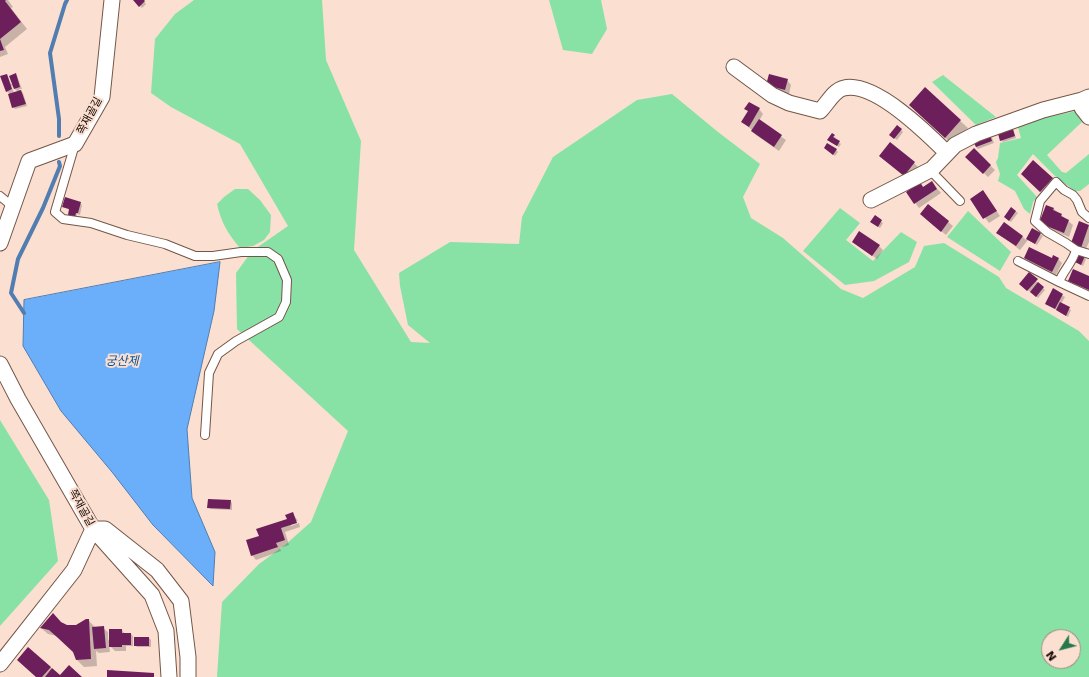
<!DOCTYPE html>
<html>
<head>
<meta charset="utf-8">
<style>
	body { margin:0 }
	#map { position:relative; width:1089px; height:677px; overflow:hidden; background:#fbdfd1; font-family:"DejaVu Sans",sans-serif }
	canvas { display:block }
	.north { position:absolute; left:1041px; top:629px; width:40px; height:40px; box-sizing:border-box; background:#fbdfd1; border:1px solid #9e897f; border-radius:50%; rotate:234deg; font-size:11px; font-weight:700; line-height:16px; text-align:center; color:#130804 }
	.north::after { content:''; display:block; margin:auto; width:14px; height:18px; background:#24794b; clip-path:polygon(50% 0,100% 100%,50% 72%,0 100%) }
</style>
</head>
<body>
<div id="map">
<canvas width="1089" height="677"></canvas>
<div class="north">N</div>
</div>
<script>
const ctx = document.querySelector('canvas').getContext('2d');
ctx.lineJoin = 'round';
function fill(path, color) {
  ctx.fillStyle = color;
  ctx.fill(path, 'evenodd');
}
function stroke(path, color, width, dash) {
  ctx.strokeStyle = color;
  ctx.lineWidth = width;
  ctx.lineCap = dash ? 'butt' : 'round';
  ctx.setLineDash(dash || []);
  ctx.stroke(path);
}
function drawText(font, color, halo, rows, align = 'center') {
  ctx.font = font + ' "DejaVu Sans","Noto Sans KR",sans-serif';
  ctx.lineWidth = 4;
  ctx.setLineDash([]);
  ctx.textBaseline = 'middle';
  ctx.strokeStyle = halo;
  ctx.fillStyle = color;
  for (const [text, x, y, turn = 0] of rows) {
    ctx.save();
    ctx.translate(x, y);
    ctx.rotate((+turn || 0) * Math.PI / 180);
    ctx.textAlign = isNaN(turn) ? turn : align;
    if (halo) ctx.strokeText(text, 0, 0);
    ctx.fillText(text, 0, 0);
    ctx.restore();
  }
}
const green = new Path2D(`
	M194,0H322L326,60L361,141L354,250L411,342L430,343L408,325L400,286L399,273L450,242L519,244L522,217L553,157L637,100L672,94L718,132L760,164L743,197L751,218L783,238L841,289L863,298L915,267L924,246L944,243L999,277L1006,288L1079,331L1089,341V677H217L222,602L259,564L285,545L311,522L348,431L237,329L236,273L252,251L288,226L240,144L171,107L151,93L155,39L175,14ZM1049,637H1073V661H1049Z
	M549,0H601L607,29L592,54L563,50Z
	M943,75L996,117L976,125L932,82Z
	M1076,111L1082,122L1047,155L1062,172L1066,173L1089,154V184L1080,191H1075L1057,178L1033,154L1017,175L1037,197L1033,202L1030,214L1024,209L1015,191L998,181L1000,174L996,162L998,158L1000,143L1021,138L1017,124Z
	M235,189H248L260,200L271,215L270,232L264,240L253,246L240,248C228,234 221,222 217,204L224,197Z
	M840,208L860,223L846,240L873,261L901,232L917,242L909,262L874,281L845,285L803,251Z
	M968,211L1011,252L1000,271L947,237Z
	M0,420L49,500L58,561L0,626Z`);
const water = new Path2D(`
	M220,262L214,311L187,429L192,498L215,552L213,586L153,525L112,472L61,411L23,346L24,300Z`);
const shadow = new Path2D(`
	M0,0H8L13,7L11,8L27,29L5,47L8,54L0,57Z
	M135,0H143L146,4L142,8Z
	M15,74L17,76L22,89H19L23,93L27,106L15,109L13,107L9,93L6,91L7,75L11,84H13ZM11,85L18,92L14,93Z
	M787,80L791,85L789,94L771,89L767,84Z
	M925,89L968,128L953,145L917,112Z
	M745,108L759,109L763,114L759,121L786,140L779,151L756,135L752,130L742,122L748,111Z
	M1011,127L1013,129L1016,138L1003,142L1001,140Z
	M901,130L903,132L897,140L892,136Z
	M832,135L836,138L835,139L841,144L839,147L830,142Z
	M991,135L994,143L978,149L976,147L974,139Z
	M827,150H836L838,152L835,156Z
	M974,150L995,170L988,177L967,157Z
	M885,160L914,163L918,167L908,179Z
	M1026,178H1053L1057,183L1045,196Z
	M920,183L924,188L932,183L941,193L919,208L907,192Z
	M983,191L1000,216L989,223L971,199Z
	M80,203L82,205L80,215L77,214L76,218L71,216L69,214L70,210L63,207Z
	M929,206L953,226L946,235L926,219Z
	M1047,206L1054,209L1073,225L1069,237L1045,227Z
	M1011,208L1018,213L1011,222L1007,219Z
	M875,217L883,223L880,228L873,223Z
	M1080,222L1089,226V242L1085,251L1076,248Z
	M1033,229L1043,236L1037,245L1028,240L1020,250L998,233L1023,237L1026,240Z
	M853,242L879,246L883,250L877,259Z
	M1084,257L1086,259L1083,266L1076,262Z
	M1025,258L1058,259L1062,263L1056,275L1030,262Z
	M1029,274L1045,290L1038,298L1020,284Z
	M1089,277V292L1074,286L1069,281Z
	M1053,290L1065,297L1061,304L1071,310L1068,317L1048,305Z
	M230,501L232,503V510L210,509L208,507Z
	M293,514L298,521L291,523V526L299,523L300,527L285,532L289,545L280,548L281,551L256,560L252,555L260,537L288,520Z
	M88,620L95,627L103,628L108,632V640L122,630L125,634H131L133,636V646H126V651H115L109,645L110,652L99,653L96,651L97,666L84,667L77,660L74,652L57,636L48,634L41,628L61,623L67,626H76Z
	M149,638L151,640V647H137L135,645Z
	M50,667L60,677H81H36Z`);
const stream = new Path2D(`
	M59,136V119L50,53L65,4L67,0
	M24,313L11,293L18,259L43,208L60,166L59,162`);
const building = new Path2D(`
	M0,0H6L5,1L21,22L0,39Z
	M133,0H144L145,1L139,7Z
	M0,39L4,50L0,51Z
	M16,73L20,87L14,89L9,76Z
	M7,74L12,89L6,92L0,76Z
	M769,74L788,79L785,90L766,85Z
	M925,87L961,120L945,138L909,105Z
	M21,90L26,104L12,108L8,94Z
	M749,102L760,108L749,127L741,122L748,111L744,109Z
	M759,119L782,135L774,147L751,131Z
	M897,125L902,129L894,139L889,135Z
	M1012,126L1015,136L1000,141L997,130Z
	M989,132L992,141L976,147L972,139Z
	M832,133L835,135L833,137L840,141L837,146L827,140Z
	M890,142L915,162L904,176L879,156Z
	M827,143L837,149L833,155L824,148Z
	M974,148L991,165L983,174L965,157Z
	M1033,160L1053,178L1040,192L1021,174Z
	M932,181L937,189L914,204L906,192L920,182L923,187Z
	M983,190L997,211L983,219L970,199Z
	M65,197L81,202L78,213H76L75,217L68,215L69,209L62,207Z
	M928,204L949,221L941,232L920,214Z
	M1046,205L1054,208L1053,210L1062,214L1061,216L1069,220L1064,233L1039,223Z
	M1011,207L1016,211L1009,221L1004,217Z
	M875,215L882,220L878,227L870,222Z
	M1079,221L1089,225L1081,248L1071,243Z
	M1004,222L1023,236L1016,246L996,233Z
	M1032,228L1041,233L1035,244L1026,239Z
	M859,231L880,245L872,256L852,242Z
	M1029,247L1052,258L1053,255L1059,258L1052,272L1024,258Z
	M1079,253L1085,256L1081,265L1075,262Z
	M1073,269L1089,276V290L1068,281Z
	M1029,272L1038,279L1027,291L1019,284Z
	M1038,282L1044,287L1036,297L1030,292Z
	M1053,288L1063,294L1055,309L1045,304Z
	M1060,302L1070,307L1066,316L1056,310Z
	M208,499L231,500L230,509L207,508Z
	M293,512L297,523L281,528L285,540L276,543L278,547L251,556L246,540L259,536L256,529L287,519L285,515Z
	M53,613L61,622L67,625H76L86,619H89L91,659L76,660L73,652L58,638L49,630L40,628Z
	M104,626L106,648L94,649L92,627Z
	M109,629H122V633H131V645H122V647H109Z
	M134,637H149V646H134Z
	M28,647L51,667L42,677H36L17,660Z
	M69,665L82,677H45L52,668L60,675Z
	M107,670L154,673V677H107Z`);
const lane = new Path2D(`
	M75,144L55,212L63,219L91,223L127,235L165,244L195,256H213L241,252H268L278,259L287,280L286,302L279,317L236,341L218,354L209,373L205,435
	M930,170L960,201
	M0,196L12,206
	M1089,218L1082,212L1077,200L1073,195L1064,190L1056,182L1040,201L1035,221L1047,232L1066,243L1076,250L1089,254
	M1076,250C1072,264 1064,269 1059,282L1089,296
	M1018,261L1059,282`);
const street = new Path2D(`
	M734,67L772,95L789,103L820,111C827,104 834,90 844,88C874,81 927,133 947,153
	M1089,97L1082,100V108L1089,117
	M871,200L932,169L955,145L976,134L1043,110L1082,100
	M0,243L29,161L75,144L102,97L112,0
	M0,364L18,399L93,529L152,595L166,631L169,677
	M93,529H105L157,570L181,601L188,657V677
	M0,664L74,570L93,529`);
const streetNames = [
	["쪽재골길",90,116,-62],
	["쪽재골길",81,508,61]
];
const waterNames = [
	["궁산제",122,362]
];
fill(green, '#88e2a6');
fill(water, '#6baffa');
stroke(water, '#517db0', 1);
fill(shadow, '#0003');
stroke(stream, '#517db0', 4);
fill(building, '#6c1f5b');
stroke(lane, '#735648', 10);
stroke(street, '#735648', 17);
stroke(lane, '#fff', 8);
stroke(street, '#fff', 15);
drawText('11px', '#130804', '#fbdfd1', streetNames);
drawText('italic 12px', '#045294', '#fbdfd1', waterNames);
</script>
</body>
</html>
